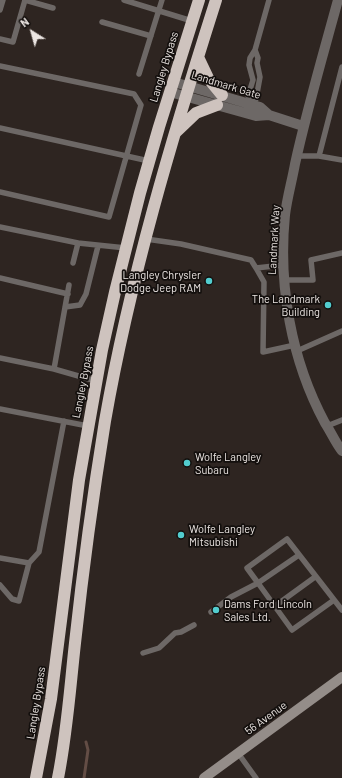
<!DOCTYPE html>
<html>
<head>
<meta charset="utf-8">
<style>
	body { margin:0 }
	#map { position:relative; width:342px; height:778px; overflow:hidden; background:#2e2521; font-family:Barlow,sans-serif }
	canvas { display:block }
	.north { position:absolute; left:12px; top:12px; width:40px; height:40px; -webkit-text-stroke:3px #130f0d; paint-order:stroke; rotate:323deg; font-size:11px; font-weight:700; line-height:16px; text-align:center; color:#ece6e3 }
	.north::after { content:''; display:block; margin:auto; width:14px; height:18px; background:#ece6e3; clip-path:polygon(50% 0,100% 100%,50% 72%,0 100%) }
</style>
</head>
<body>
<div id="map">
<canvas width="342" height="778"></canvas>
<div class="north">N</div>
</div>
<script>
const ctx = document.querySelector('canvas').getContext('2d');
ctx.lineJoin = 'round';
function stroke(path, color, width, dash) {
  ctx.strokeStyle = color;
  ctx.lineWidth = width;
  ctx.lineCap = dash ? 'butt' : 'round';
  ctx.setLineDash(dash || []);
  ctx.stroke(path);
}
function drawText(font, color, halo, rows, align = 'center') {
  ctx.font = font + ' Barlow,sans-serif';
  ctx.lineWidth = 3.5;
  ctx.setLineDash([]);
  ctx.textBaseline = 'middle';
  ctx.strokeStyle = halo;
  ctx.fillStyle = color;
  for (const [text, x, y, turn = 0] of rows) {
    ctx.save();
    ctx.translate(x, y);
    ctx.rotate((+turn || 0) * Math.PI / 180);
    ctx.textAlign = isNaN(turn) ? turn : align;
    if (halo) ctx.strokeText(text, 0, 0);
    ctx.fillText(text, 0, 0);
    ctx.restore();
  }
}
const stream = new Path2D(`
	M84,778L88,750L86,742`);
const lane = new Path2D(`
	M25,0L53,8
	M124,0L192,21
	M0,10L3,0
	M102,22L151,36
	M0,39L13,42L25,0
	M255,50L258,58L257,63L260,77L256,99L252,104L248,96L253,80L249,65L250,58L255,50L269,0
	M0,66L134,94L141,105L109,217L0,192
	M139,74L162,0
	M0,128L149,161
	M297,156H319L342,160
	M319,156L342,67
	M0,227L78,243
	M146,239L181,244L251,260L256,268L283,265
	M73,263L78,243L126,248
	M256,268L264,282L263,352L295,345
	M0,278L68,294
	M284,280H313L311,260L342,253
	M69,285L54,369L96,381
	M65,307L80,305L86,294L98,246
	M297,351L342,331
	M0,358L54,369
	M0,409L88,426
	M327,426L342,420
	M299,555L258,583L247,568L287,539L342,610
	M0,558L29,563
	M0,585L12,599L19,601L29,563L39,552L64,421
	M275,606L315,577
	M211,612L231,597L258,583L292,630L334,600
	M143,653L159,648L175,633L181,632L194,625
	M238,753L256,778`);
const street = new Path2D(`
	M338,0C323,55 307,109 295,164C292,181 287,198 285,215C278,285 291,360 325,423C331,432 335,442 342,451
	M173,82L188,86L260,107L269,115
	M170,92L256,116L269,115L303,126`);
const secondary = new Path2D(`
	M204,778L342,677`);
const highway = new Path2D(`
	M198,57L208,78L222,95
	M175,133L196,113L217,105
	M36,778L51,699L79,480L102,350L115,292L140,193L159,127L199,0
	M58,778C67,733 70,688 75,643C83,569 93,495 105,421C130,278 172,138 216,0`);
const markers = [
	[209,281,4,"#52cdcf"],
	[328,305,4,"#52cdcf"],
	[187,463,4,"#52cdcf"],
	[181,535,4,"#52cdcf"],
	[216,610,4,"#52cdcf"]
];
const streetNames = [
	["Langley Bypass",164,67,-73],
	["Landmark Gate",226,85,17],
	["Landmark Way",274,240,-87],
	["Langley Bypass",83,382,-79],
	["Langley Bypass",36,703,-81],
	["56 Avenue",266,718,-36]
];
const poiNames = [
	["Langley Chrysler",201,275,"right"],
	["Dodge Jeep RAM",201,288,"right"],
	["The Landmark",320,299,"right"],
	["Building",320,312,"right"],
	["Wolfe Langley",195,457],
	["Subaru",195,470],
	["Wolfe Langley",189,529],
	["Mitsubishi",189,542],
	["Dams Ford Lincoln",224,604],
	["Sales Ltd.",224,617]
];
stroke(stream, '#634d45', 3);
stroke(lane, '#6d6866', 5.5);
stroke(street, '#6d6866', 10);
stroke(secondary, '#948d89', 10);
stroke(highway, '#cec3be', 12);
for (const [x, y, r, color] of markers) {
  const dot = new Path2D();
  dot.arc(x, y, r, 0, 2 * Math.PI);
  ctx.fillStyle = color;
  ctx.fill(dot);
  stroke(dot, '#130f0d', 1.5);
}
drawText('11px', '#ece6e3', '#130f0d', streetNames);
drawText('11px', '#ece6e3', '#130f0d', poiNames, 'left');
</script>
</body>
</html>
